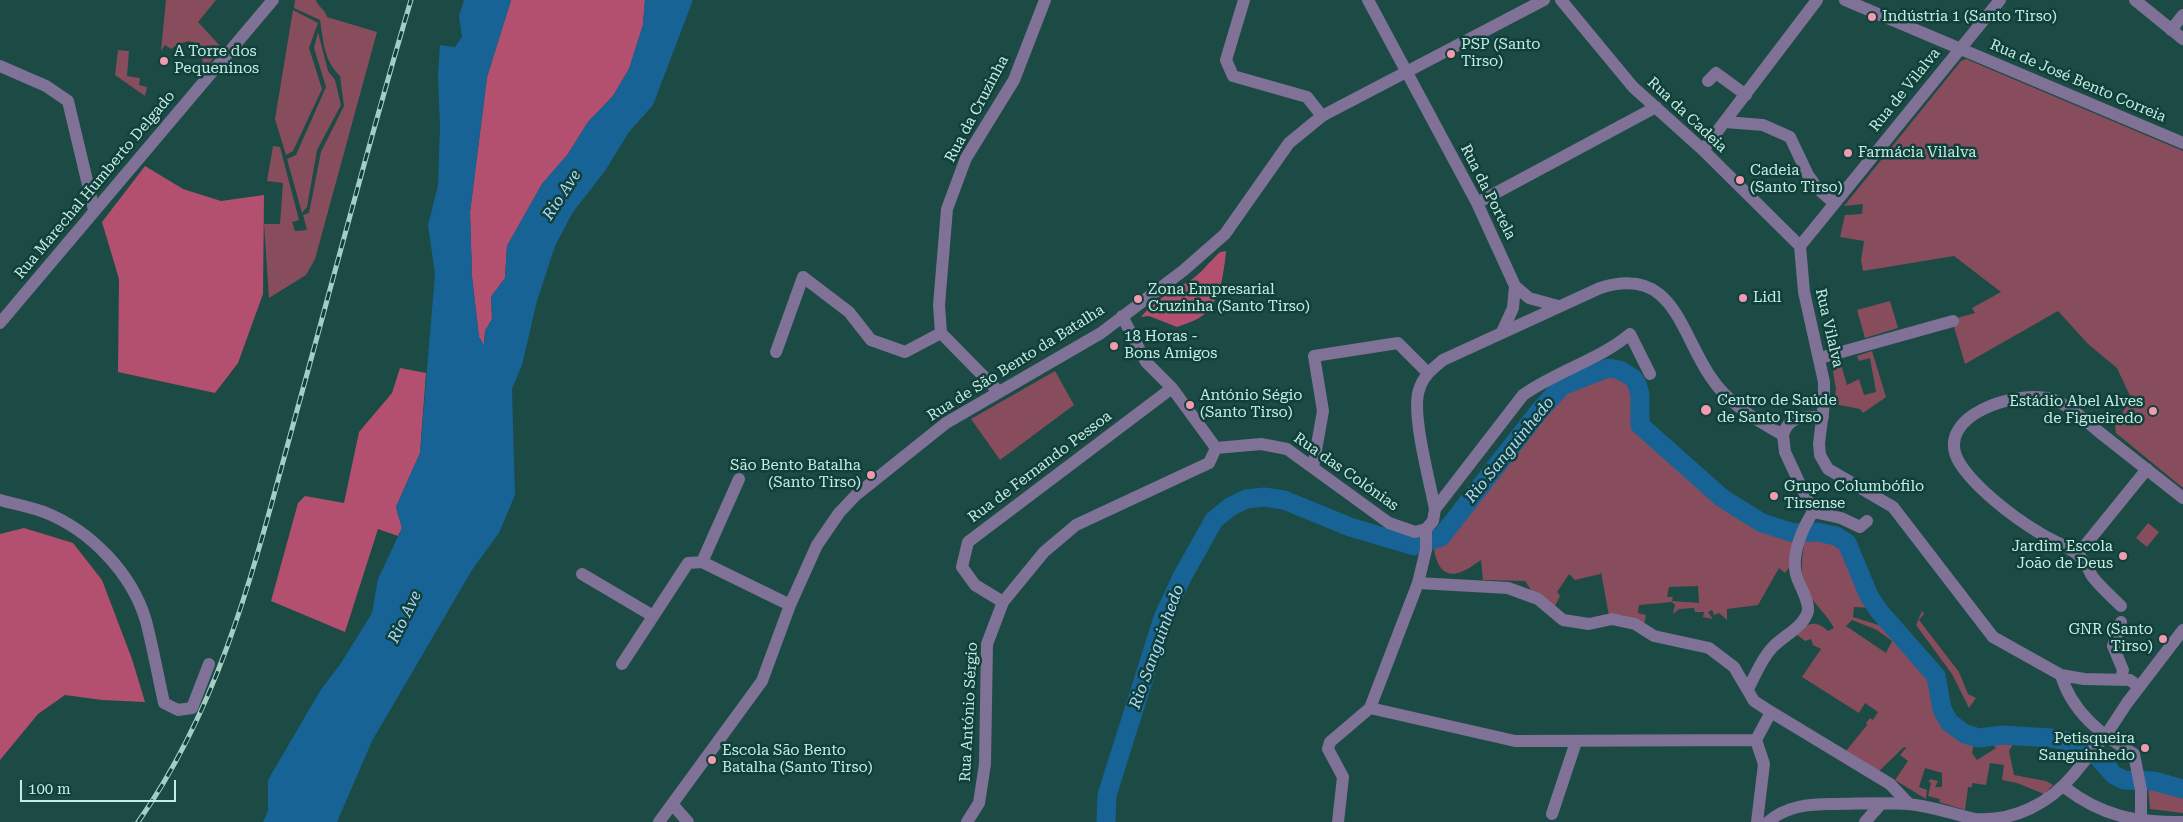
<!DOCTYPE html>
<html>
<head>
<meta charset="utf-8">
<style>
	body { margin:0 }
	#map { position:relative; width:2183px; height:822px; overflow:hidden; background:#1c4a44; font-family:"Roboto Serif",serif }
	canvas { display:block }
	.scale { position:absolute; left:20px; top:780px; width:156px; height:22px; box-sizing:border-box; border:2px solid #c5ede6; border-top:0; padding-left:6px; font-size:15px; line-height:18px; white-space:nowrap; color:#c5ede6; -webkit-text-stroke:4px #104039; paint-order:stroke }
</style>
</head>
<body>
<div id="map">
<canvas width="2183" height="822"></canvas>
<div class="scale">100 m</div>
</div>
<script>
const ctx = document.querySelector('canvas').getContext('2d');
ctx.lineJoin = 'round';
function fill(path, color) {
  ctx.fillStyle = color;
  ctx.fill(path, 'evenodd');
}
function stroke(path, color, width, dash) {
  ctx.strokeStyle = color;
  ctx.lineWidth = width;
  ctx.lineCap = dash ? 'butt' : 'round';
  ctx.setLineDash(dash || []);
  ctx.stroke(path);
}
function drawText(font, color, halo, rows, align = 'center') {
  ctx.font = font + ' "Roboto Serif",serif';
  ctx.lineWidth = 5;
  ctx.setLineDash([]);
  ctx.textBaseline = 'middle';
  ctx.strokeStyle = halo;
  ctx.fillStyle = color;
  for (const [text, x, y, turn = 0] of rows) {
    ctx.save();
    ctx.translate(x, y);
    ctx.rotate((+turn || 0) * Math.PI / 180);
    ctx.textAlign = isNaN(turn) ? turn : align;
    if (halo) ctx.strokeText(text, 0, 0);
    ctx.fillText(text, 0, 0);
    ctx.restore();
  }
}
const green = new Path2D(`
	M166,0H216L198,22L222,48L202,72C205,46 195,32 171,49L165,45L161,51Z
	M295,0H316C318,7 325,9 327,17L377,32L315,259L306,275L269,298L264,224H280L283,183L267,181L273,146L280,147L299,220L292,222L295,231L307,230L303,215L309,213L321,152L344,106L340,76C324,61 323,40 320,20L294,8Z
	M293,10L318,23L309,48L322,89L293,151L286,155L275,119Z
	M318,32L328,71L335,80L341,105L317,150L307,207L302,213L287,159L296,155L326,87L314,48Z
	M118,50L129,51L127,76L140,78L139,85L147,87L145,96L115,75Z
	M1966,59L2183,151V488L2116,433L2115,425L2131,398L2117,368L2088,344L2058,311L1965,364L1954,327L1957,323V318L1975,313L1972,308L2001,292L1954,256L1863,271L1861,261L1864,241L1840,237L1845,215L1862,214L1863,204L1844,206L1961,61Z
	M1890,301L1898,328L1865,338L1857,310Z
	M1872,351L1886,397L1863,413L1860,409L1834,404L1836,389L1832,366L1840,361L1847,385L1859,379L1864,395L1876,392L1870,358L1859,361L1857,356Z
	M1055,371L1074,405L1000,460L971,419Z
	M1616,371C1645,387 1635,399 1637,427C1675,460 1746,533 1797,535L1791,565L1785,573L1779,568L1758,605L1727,609V620L1719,613L1714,615L1712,610L1708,612L1713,619L1703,617L1704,612H1695L1694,608L1679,609L1673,614L1675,605L1672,602L1639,605L1638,613L1646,615L1644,625L1623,615L1609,616L1601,572L1600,574L1575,580L1569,574L1557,592L1560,596L1554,608L1531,590L1525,581L1483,580L1481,560C1475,564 1467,570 1461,572C1440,580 1435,559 1433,542L1444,537L1542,412L1564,387L1603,372ZM1698,586L1699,603L1672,601L1673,597H1667L1669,587Z
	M2148,523L2159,532L2147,547L2136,538Z
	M1806,534L1834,538L1846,545L1867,596L1876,611L1895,630L1934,678L1937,700L1948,726L1959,735L1974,743L1972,753L1977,760L1996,748L1989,741L2016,739L2009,751L2014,775L2046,781L2053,785L2044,794L2017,783L2002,780L2004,765L1990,763L1986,785L1972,783V787H1968L1965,810L1939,802L1940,799L1928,796L1931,783L1929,782L1930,779L1938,781L1935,787H1942V773L1925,768L1919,787L1927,790L1926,799L1895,780L1908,761L1900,755L1906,748L1904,747L1879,771L1846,751L1867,725L1866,723L1870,718L1873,720L1878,712L1865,703L1859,713L1802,677L1821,649L1813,645L1811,639L1805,641L1796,634C1807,623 1815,619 1828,631L1834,628C1828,617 1820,609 1812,599C1797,580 1802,556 1806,534ZM1854,607L1872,608L1888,628L1853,617ZM1852,620L1877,630L1892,641L1886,653L1846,626Z
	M1922,611L1924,614L1919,620L1959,672L1968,694L1976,698L1969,708L1952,674L1916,625Z
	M2148,786L2183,796V813L2150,809Z`);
const forest = new Path2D(`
	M511,0H645L643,25L629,69L613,96L588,122L568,154L542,184L507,246L505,278L491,297L492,319L485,331L484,346L479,337L472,277L470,212L487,77Z
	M145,166L183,189L221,201L264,195L263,294L238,363L215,393L118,372L119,279L102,222Z
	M1226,251C1224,273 1220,306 1199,318C1192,322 1184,324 1177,327L1149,316L1141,317C1153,302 1171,291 1188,282C1199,276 1210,261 1220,252Z
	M400,368L426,373L420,453L396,507L402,528L398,536L378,529L345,632L271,601L298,503L305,496L344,503L359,432L392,393Z
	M24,528L73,543L102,580L132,659L145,702L102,700L65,695L38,714L0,760V534Z`);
const water = new Path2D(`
	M464,0H511L487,77L470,212L472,277L479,337L484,345L485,331L492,319L491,297L505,278L507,246L542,184L568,154L588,122L613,96L629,69L643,25L645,0H693L653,105L629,132L605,171L573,212L555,246L537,301L522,365L512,389L515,495L499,533L472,570L372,741L337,822H263L268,811V780L320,691L341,663L372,613L378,579L402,528L396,507L420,453L435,274L428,225L438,186L440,127L438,75L440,45L455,47L462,37L459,16Z`);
const river = new Path2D(`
	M1106,822L1107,795L1163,618L1182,577L1214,520L1230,507L1246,499L1264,497L1284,500L1350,527L1414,546L1441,537L1540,410L1562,386L1608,368L1620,370L1633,378L1637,384L1640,395V425L1722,498L1762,523L1794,533L1817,532L1836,536L1847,543L1869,596L1879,611L1936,676L1942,709L1949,722L1965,734L1979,738L2002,735L2051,738L2087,745L2114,775L2124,780L2154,781L2183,789`);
const minor = new Path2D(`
	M1244,0L1226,60L1233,76L1307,97L1322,116
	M1368,0L1477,203L1515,286L1513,308L1502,332
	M1561,0L1633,87L1703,150L1800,246
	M1845,0L2183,143
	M2135,0L2183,39
	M2171,30L2183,15
	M0,66L46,86L68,101L94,210
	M1708,81L1716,73L1746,95
	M1725,122L1763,125L1790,137L1808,175L1817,188L1834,203
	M1703,150L1817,0
	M1477,203L1656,107
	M1800,246L1804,292L1824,382V404L1819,443L1820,455L1828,469L1893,507L1993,637L2061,675L2084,679L2130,680L2139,687
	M1800,246L2000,0
	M1515,286L1529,298L1558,306
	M1122,316L1146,362L1172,388L1216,448
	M0,323L273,0
	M776,352L803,277L849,312L871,340L905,352L941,333
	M1820,358L1953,321
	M999,392L941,333L939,305L947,209L966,158L1014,80L1045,0
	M1783,435L1785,452L1813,512
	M1216,448L1261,444L1287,449L1389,523L1415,532L1426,529
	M1313,467L1323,411L1314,356L1398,343L1428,373
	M0,500C15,504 30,507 44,512C90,530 132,573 146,621C153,648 158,676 164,703L178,710L192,708L209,664
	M1435,509L1523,395C1557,371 1599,360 1630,334L1650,374
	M1813,512L1841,518L1860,527L1867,521
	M2078,554L2147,469
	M702,562L790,605
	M582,574L653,616
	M1418,583L1508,588L1538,599L1563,620L1589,624L1612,619L1635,624L1654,636L1709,648L1734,667L1754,701L1771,712L1756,740L1764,764L1757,822
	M1003,602L975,585L962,567L968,542L1172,388
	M2121,606C2111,596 2100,587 2092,576C2088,569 2084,559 2077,554C2066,545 2050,540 2038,532C2013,517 1974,487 1959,462C1932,415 2020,388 2054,400C2072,407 2088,423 2103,435C2130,456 2156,477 2183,498
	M2121,622L2113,646L2123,670L2121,679
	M622,664L688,563L702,562L739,479
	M2061,675C2072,712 2101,735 2134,754L2141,790V820
	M1748,689C1755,676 1761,660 1771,649C1781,637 1801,629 1807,614C1812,603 1798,585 1796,574C1791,554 1803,527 1813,512
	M1370,708L1515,741L1756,740
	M1771,712L1890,784L1909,804
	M2108,732L2127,703L2183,630
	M2064,787C2103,817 2135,822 2183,822
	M672,804L688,822
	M1552,814L1576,742
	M659,822L762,681L790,605L817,545L839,513L856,495L946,423L1101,333L1184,270L1225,234L1289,143L1322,116L1544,0
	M967,822L979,803L985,764L987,644L1003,602L1044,552L1076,525L1209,463L1216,448
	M1338,822L1343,777L1328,749L1330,742L1370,708L1418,583L1426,550V529L1433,521L1435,509C1430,482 1411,414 1419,390C1423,376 1432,369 1443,360L1600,288C1673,265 1679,330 1710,376C1727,403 1756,420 1783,435C1788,415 1806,417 1823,417
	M1768,822C1786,806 1809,804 1832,804C1857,804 1883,802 1908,804C1931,806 1953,814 1975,819C2014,822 2050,803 2074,774
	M1865,822L1881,804`);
const rail = new Path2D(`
	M138,822C222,703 255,564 293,425C332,284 369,141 411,0`);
const minorBridge = new Path2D(`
	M2074,774L2108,732`);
const markers = [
	[1872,17,5,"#f19ab0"],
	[1451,54,5,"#f19ab0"],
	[164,61,5,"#f19ab0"],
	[1848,153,5,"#f19ab0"],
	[1740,180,5,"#f19ab0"],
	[1743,298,5,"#f19ab0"],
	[1138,299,5,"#f19ab0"],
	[1114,346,5,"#f19ab0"],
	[1190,405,5,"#f19ab0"],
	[1706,410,6,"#f19ab0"],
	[2153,411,5,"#f19ab0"],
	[871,475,5,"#f19ab0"],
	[1774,496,5,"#f19ab0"],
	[2123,556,5,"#f19ab0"],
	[2163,639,5,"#f19ab0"],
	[2145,748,5,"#f19ab0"],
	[712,760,5,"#f19ab0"]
];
const poiNames = [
	["Indústria 1 (Santo Tirso)",1882,17],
	["PSP (Santo",1461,45],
	["Tirso)",1461,62],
	["A Torre dos",174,52],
	["Pequeninos",174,69],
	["Farmácia Vilalva",1858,153],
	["Cadeia",1750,171],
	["(Santo Tirso)",1750,188],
	["Zona Empresarial",1148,290],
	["Cruzinha (Santo Tirso)",1148,307],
	["Lidl",1753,298],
	["18 Horas -",1124,337],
	["Bons Amigos",1124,354],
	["António Ségio",1200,396],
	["(Santo Tirso)",1200,413],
	["Centro de Saúde",1717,401],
	["de Santo Tirso",1717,418],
	["Estádio Abel Alves",2143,402,"right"],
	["de Figueiredo",2143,419,"right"],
	["São Bento Batalha",861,466,"right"],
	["(Santo Tirso)",861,483,"right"],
	["Grupo Columbófilo",1784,487],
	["Tirsense",1784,504],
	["Jardim Escola",2113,547,"right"],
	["João de Deus",2113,564,"right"],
	["GNR (Santo",2153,630,"right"],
	["Tirso)",2153,647,"right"],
	["Petisqueira",2135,739,"right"],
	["Sanguinhedo",2135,756,"right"],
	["Escola São Bento",722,751],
	["Batalha (Santo Tirso)",722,768]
];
const streetNames = [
	["Rua de José Bento Correia",2078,81,23],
	["Rua de Vilalva",1905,90,-51],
	["Rua da Cruzinha",977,109,-62],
	["Rua da Cadeia",1687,115,43],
	["Rua Marechal Humberto Delgado",95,185,-50],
	["Rua da Portela",1488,192,63],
	["Rua Vilalva",1829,328,77],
	["Rua de São Bento da Batalha",1016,363,-32],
	["Rua de Fernando Pessoa",1040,467,-37],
	["Rua das Colónias",1346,472,35],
	["Rua António Sérgio",969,712,-87]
];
const waterNames = [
	["Rio Ave",562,195,-57],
	["Rio Sanguinhedo",1510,450,-51],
	["Rio Ave",405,617,-64],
	["Rio Sanguinhedo",1157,647,-70]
];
fill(green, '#874d5d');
fill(forest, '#b4506f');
fill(water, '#176395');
stroke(river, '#176395', 19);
stroke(minor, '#807197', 12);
stroke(rail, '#a4cdc6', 5);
stroke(rail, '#104039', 3, [9]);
stroke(minorBridge, '#807197', 12);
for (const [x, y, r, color] of markers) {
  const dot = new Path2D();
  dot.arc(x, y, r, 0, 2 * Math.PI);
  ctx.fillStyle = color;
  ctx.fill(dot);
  stroke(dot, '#104039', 2);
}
drawText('15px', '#c5ede6', '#104039', poiNames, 'left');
drawText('15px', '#c5ede6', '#104039', streetNames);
drawText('italic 16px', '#b0dafd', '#104039', waterNames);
</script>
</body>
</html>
